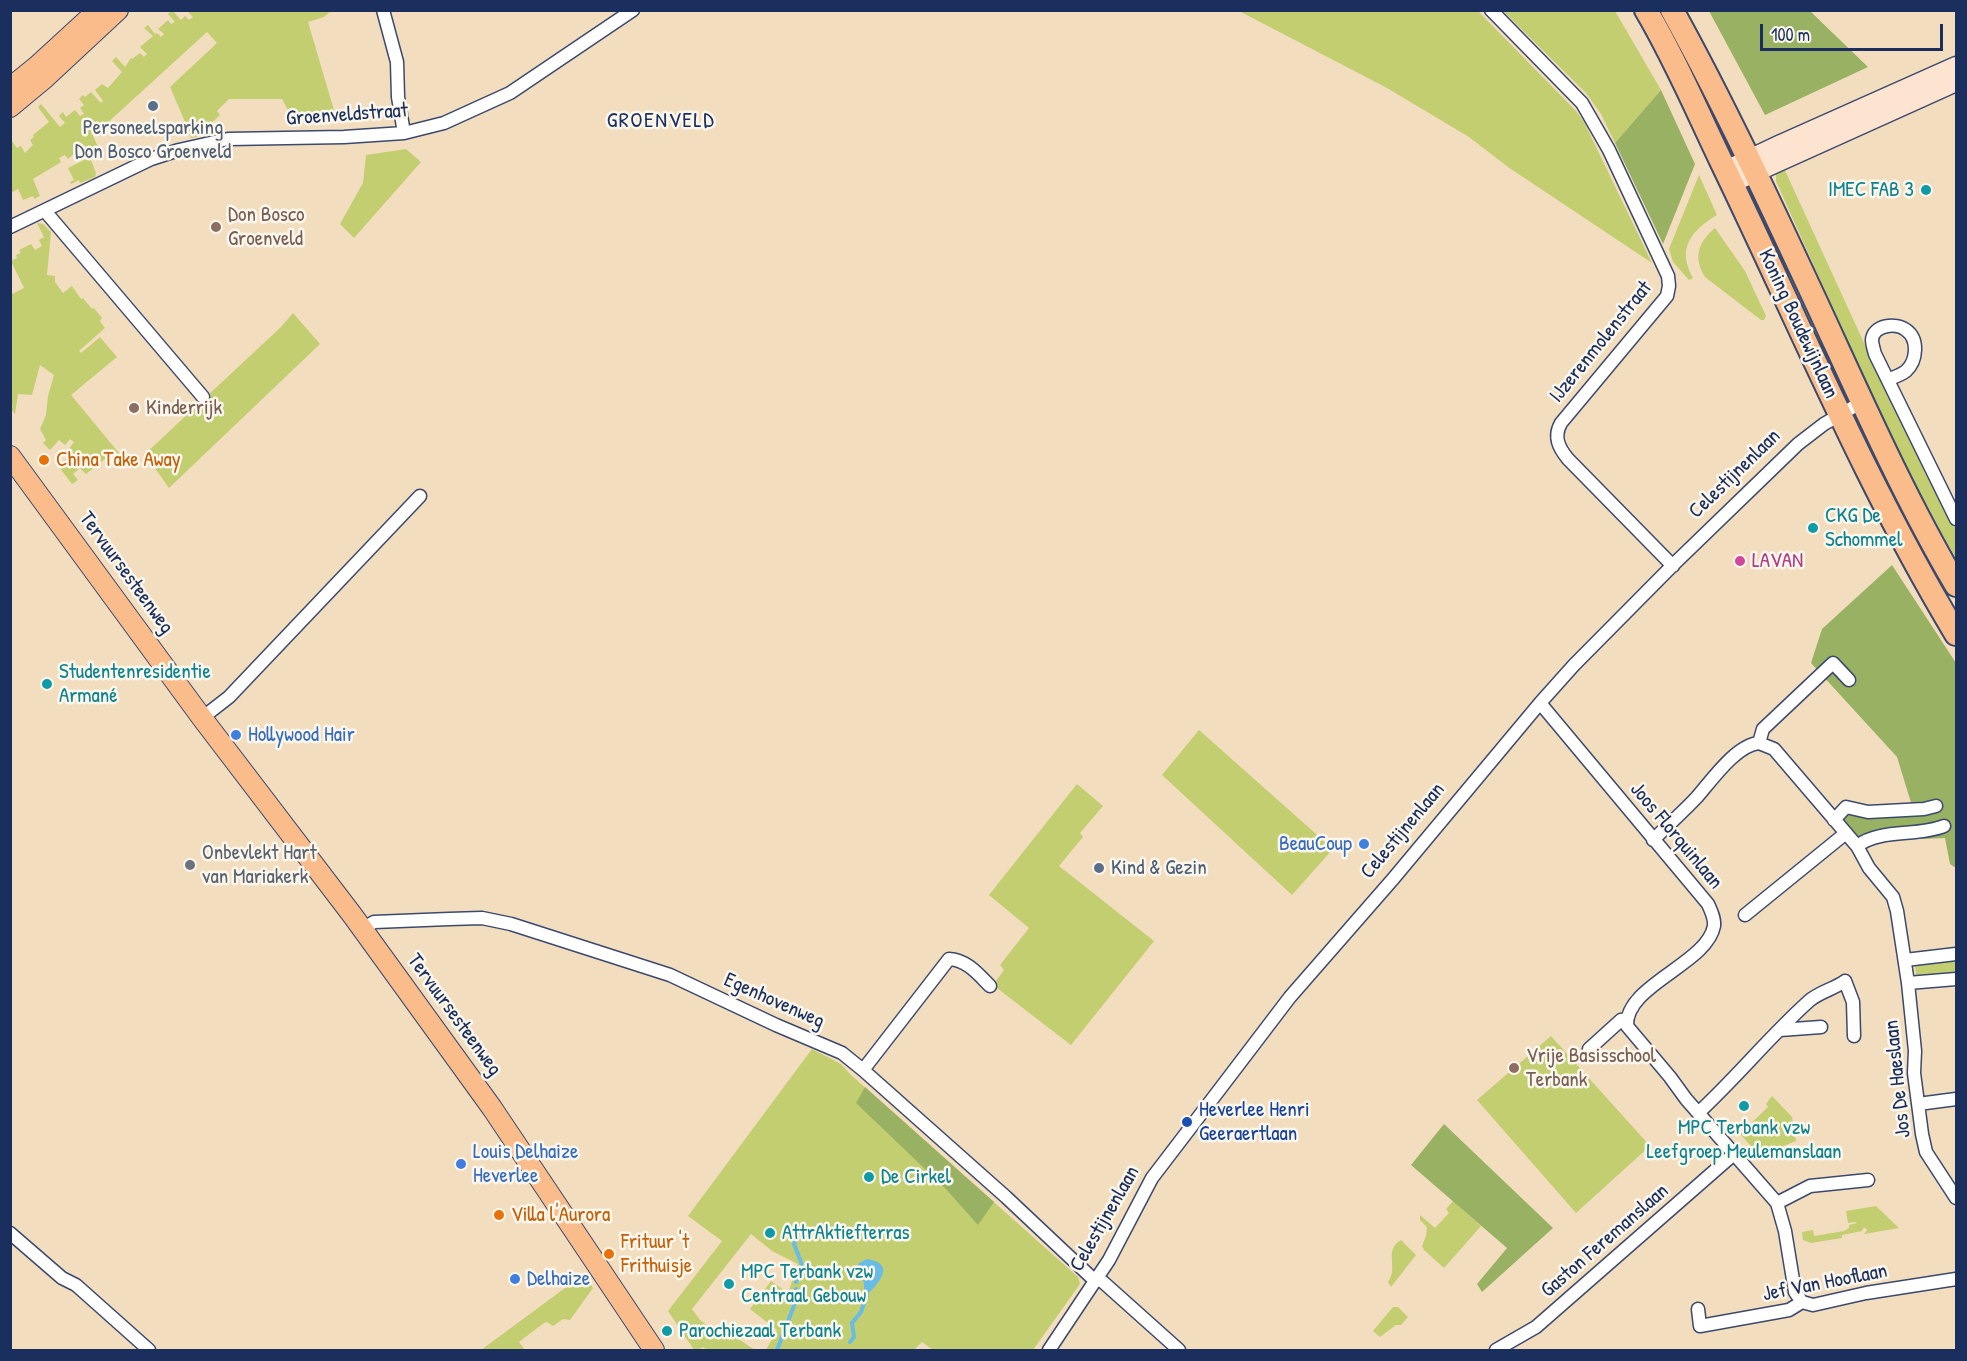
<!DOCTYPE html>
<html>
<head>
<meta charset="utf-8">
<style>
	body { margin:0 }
	#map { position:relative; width:1967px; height:1361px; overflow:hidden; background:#f3ddbf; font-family:"Patrick Hand",sans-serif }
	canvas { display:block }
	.frame { position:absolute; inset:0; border:12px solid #1b2f5e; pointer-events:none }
	.scale { position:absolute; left:1760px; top:24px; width:183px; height:27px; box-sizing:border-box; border:3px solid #1b2f5e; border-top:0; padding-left:8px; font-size:18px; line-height:21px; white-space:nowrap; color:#1b2f5e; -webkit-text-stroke:4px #fbf7ec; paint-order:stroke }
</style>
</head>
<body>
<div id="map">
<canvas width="1967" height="1361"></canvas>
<div class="frame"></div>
<div class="scale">100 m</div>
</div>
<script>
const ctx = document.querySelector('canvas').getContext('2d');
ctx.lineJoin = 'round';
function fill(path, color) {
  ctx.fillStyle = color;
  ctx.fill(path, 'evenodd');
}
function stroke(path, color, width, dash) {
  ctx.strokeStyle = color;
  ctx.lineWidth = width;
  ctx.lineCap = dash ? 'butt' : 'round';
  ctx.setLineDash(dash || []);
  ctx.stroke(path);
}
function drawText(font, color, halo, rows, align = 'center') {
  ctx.font = font + ' "Patrick Hand",sans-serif';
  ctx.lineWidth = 5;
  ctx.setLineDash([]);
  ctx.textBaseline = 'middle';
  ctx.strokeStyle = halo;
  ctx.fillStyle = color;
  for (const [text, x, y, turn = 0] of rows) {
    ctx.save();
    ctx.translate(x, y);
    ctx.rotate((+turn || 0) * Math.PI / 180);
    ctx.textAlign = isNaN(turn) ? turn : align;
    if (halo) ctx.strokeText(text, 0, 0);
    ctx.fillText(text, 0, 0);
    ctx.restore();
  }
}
const green = new Path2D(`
	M172,10L181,20L185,16L189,20L193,17L187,11H331L324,17L308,22L336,117L294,121L282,99H229L217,111L220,115L207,127L208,134L191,138L189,134L193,132L189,131L170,87L217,43L207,32L93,136L102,156L91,160L96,173L95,177L80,183L79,180L71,184L70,182L74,180L68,168L86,159L81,148L68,159L65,155L59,158L61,162L33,179L40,196L34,199L33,196L23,200L18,189L11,193V140L17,148L21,146L25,153L33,145L30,140L34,137L33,135L49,122L38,107L41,104L60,127L65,123L59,116L63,112L66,117L75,110L80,116L84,114L80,108L84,105L79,99L83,95L85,97L91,92L101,103L103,101L95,90L102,84L108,88L122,72L112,61L116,57L125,67L131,58L132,59L140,53L144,57L147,54L140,47L153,36L144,28L148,25L155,34L157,33L161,37L164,34L158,29L168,20L171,24L175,22L168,14Z
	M1239,11H1478L1576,111L1584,122L1652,263L1508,167L1469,137L1387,88Z
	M1503,11H1615L1661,90L1615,143L1601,114L1586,93Z
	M406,149L421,162L354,238L340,224L363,183L366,155Z
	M1783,166L1886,391L1956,529V558C1887,438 1833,307 1776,181V174Z
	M1699,175L1717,215C1692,230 1676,248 1693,278L1689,280L1673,262L1669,249Z
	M37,223L43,224L51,232L47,275L55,276V282L63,293L72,286L81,299L83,298L92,309L94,308L102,318L100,321L105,328L79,351L81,353L100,337L117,357L71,395L128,464L115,451L86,474L80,468L73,474L78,480L72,484L58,466L68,457L65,454L74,442L70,439L65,445L59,440L50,450L43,443L46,440L40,429L46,415L48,396L54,375L40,365L32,395L18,394L15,414L11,409L13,407L10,403L11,293L12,294L24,288L11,261L17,258L16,255L21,253L19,250L31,244L35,250L42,246L39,240L44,237Z
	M1715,228L1745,271L1766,316L1764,320H1761L1705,277C1693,258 1698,242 1715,228Z
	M293,313L320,344L169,488L145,454L281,327Z
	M1199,730L1333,849L1292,895L1162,775Z
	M1077,784L1103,806L1080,833L1083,837L1059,866L1154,941L1071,1045L993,985L1004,970L1000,965L1029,928L989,895Z
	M1956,954V977L1917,981L1914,960Z
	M1551,1036L1650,1146L1576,1213L1477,1100Z
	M812,1049L841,1064L851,1075L1078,1277L1080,1284L1033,1350H933L922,1342L914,1350H766L777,1330L750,1309L771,1281L788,1293L798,1264L772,1251L751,1234L692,1309L700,1320L713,1330L715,1327L740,1340L755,1350H707L703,1347L699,1350H694L668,1311L722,1241L688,1216Z
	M1772,1096L1792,1117L1796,1141L1771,1151L1761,1157L1740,1134L1768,1107L1766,1104Z
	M1453,1201L1481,1226L1444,1268L1424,1250L1422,1246L1426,1236L1427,1227L1420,1220V1215L1435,1228L1449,1213L1446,1209Z
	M1876,1206L1899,1228L1864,1234L1867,1230L1864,1227L1862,1231L1842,1235V1238L1811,1243L1803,1240L1802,1232L1813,1230L1814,1236L1844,1231L1849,1228V1225L1857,1223L1856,1222L1848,1223L1846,1211Z
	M1401,1240L1416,1255L1391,1287L1388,1282C1399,1268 1383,1250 1401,1240Z
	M584,1274L593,1288L570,1320L563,1319L553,1326L547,1322L544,1323L519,1342L525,1350H481Z
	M1393,1307H1398L1408,1317L1401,1325H1396L1380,1337L1373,1331Z`);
const forest = new Path2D(`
	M1709,11H1810L1868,67L1765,115Z
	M1661,90L1695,164L1663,244L1615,143Z
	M1892,565L1956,663V868L1950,864L1945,838L1922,839L1920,833L1857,846L1834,820L1846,807L1913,809L1897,757L1811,663L1822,629Z
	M865,1087L994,1202L978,1225L946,1189L856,1103Z
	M1444,1124L1553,1228L1482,1292L1477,1284L1507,1248L1411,1165Z`);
const water = new Path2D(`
	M867,1259C898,1264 877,1285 867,1295H864V1283L857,1268L859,1263Z`);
const stream = new Path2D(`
	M796,1282L802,1268L801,1262L794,1244L797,1237
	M850,1342L854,1337L852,1323L861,1312L867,1295
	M777,1350L795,1303L796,1289`);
const street = new Path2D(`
	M383,10L397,62L398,97L404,133
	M1491,10L1582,103L1609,150L1668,276L1669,286L1667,296L1561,423C1553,437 1559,448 1568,459L1673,566
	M45,211L203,397
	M10,227L151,159L179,150L228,139L344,137L404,133L444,123L510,93L633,10
	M1889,379C1895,377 1901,375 1906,371C1917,361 1919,339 1906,330C1896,322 1873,325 1872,340C1872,344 1874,350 1875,354L1956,519
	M1540,703L1708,904C1711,911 1715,918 1714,926C1707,964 1625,985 1627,1026L1670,1077L1686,1099L1777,1203L1785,1231L1795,1292L1802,1302
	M202,718L229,697L420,496
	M1759,743L1774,749L1857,846L1869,868L1893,897L1897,911L1908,983L1915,1051L1914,1073L1922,1134L1926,1152L1956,1198
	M1759,743L1763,729L1833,663L1849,680
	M1834,820L1846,807L1868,812L1924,809L1936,806
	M1653,840C1667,826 1683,812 1697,797C1712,780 1736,745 1759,743
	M1857,846C1881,828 1917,837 1944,826
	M1745,915L1846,833
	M362,929L374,922L449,919L482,918L511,924L670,975L776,1025L842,1053L863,1070L1006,1197L1091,1277L1103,1282L1179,1350
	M1905,960L1956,954
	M1908,983L1956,979
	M1780,1030L1821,1027
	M1589,1049L1621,1020L1627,1019
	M863,1070L949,959C967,960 978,974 990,986
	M1918,1104L1956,1099
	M1698,1113C1737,1077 1770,1036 1809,1001C1819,992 1834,989 1845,981L1853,1002L1854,1036
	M1777,1203L1810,1186L1868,1180
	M10,1233L62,1278L76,1285L149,1350
	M1802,1302L1813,1305L1866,1293L1956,1279
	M1698,1309L1700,1326L1789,1310L1802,1302
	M1049,1350L1109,1260L1152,1178L1207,1106L1290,997L1393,879L1540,703L1574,665L1675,563L1798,444L1824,424L1862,402
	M1496,1350L1536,1327L1735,1153`);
const secondary = new Path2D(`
	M1726,170L1781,144L1956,66
	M1732,183L1956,82`);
const primary = new Path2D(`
	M10,88L37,66L98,10
	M10,107L45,78L118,10
	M10,456L202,718L353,916L492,1108L654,1350`);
const highway = new Path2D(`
	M1646,10C1675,59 1697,111 1721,161C1798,320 1865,483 1956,634
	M1672,10C1725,106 1771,205 1817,304C1861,399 1903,495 1956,585`);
const markers = [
	[153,106,6,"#5c6f8a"],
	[1926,190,6,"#0f9aa8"],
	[216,227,6,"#8d6e63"],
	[134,408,6,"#8d6e63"],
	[44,460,6,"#e8710a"],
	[1813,528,6,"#0f9aa8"],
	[1740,561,6,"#d1479c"],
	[47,684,6,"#0f9aa8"],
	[236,735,6,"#3f7fe0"],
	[1364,844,6,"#3f7fe0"],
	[190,865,6,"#6b7280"],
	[1099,868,6,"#5c6f8a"],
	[1514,1068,6,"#8d6e63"],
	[1744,1106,6,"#0f9aa8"],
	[1187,1122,6,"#1a4fb4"],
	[461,1164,6,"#3f7fe0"],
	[869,1177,6,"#0f9aa8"],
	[499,1215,6,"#e8710a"],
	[770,1233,6,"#0f9aa8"],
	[609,1254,6,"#e8710a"],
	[515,1279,6,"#3f7fe0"],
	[729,1284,6,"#0f9aa8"],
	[667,1331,6,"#0f9aa8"]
];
const streetNames = [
	["Groenveldstraat",347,115,-4],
	["Koning Boudewijnlaan",1798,324,65],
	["IJzerenmolenstraat",1601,342,-51],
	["Celestijnenlaan",1735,474,-44],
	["Tervuursesteenweg",126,573,54],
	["Celestijnenlaan",1403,831,-50],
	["Joos Florquinlaan",1676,836,50],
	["Egenhovenweg",774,1001,24],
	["Tervuursesteenweg",454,1015,54],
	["Jos De Haeslaan",1898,1079,-96],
	["Celestijnenlaan",1105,1219,-60],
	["Gaston Feremanslaan",1605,1241,-41],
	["Jef Van Hooflaan",1825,1283,-11]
];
const serviceNames = [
	["Personeelsparking",153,128],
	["Don Bosco Groenveld",153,152],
	["Kind & Gezin",1111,868,"left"]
];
const cultureNames = [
	["IMEC FAB 3",1914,190,"right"],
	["CKG De",1825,516],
	["Schommel",1825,540],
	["Studentenresidentie",59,672],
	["Armané",59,696],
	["MPC Terbank vzw",1744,1128,"center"],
	["Leefgroep Meulemanslaan",1744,1152,"center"],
	["De Cirkel",881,1177],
	["AttrAktiefterras",782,1233],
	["MPC Terbank vzw",741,1272],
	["Centraal Gebouw",741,1296],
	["Parochiezaal Terbank",679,1331]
];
const educationNames = [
	["Don Bosco",228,215],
	["Groenveld",228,239],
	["Kinderrijk",146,408],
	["Vrije Basisschool",1526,1056],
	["Terbank",1526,1080]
];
const foodNames = [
	["China Take Away",56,460],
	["Villa l'Aurora",511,1215],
	["Frituur 't",621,1242],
	["Frithuisje",621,1266]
];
const hotelNames = [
	["LAVAN",1752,561]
];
const shopNames = [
	["Hollywood Hair",248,735],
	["BeauCoup",1352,844,"right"],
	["Louis Delhaize",473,1152],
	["Heverlee",473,1176],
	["Delhaize",527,1279]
];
const worshipNames = [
	["Onbevlekt Hart",202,853],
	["van Mariakerk",202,877]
];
const transitNames = [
	["Heverlee Henri",1199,1110],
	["Geeraertlaan",1199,1134]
];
const neighbourhoodNames = [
	["GROENVELD",661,121]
];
fill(green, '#c2ce70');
fill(forest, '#99b162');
fill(water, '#69bce5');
stroke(stream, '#69bce5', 4);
stroke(street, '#3b496d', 15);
stroke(secondary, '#3b496d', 21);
stroke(primary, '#3b496d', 22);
stroke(highway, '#3b496d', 26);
stroke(street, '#fff', 12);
stroke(secondary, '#fde4d1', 18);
stroke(primary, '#fabc8b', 20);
stroke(highway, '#fabc8b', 22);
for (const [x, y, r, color] of markers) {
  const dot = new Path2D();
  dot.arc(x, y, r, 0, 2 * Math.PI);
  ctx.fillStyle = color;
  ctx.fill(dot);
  stroke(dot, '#fbf7ec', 2);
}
drawText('21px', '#1b2f5e', '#fbf7ec', streetNames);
drawText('21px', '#4e5e75', '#fbf7ec', serviceNames);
drawText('21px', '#0d838f', '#fbf7ec', cultureNames, 'left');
drawText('21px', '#785e54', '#fbf7ec', educationNames, 'left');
drawText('21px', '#c56008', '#fbf7ec', foodNames, 'left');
drawText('21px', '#b23c85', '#fbf7ec', hotelNames, 'left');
drawText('21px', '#366cbe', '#fbf7ec', shopNames, 'left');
drawText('21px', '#5b616d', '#fbf7ec', worshipNames, 'left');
drawText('21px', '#164399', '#fbf7ec', transitNames, 'left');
ctx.letterSpacing = '1.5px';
drawText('22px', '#1b2f5e', '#fbf7ec', neighbourhoodNames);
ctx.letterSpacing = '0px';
</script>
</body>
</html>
